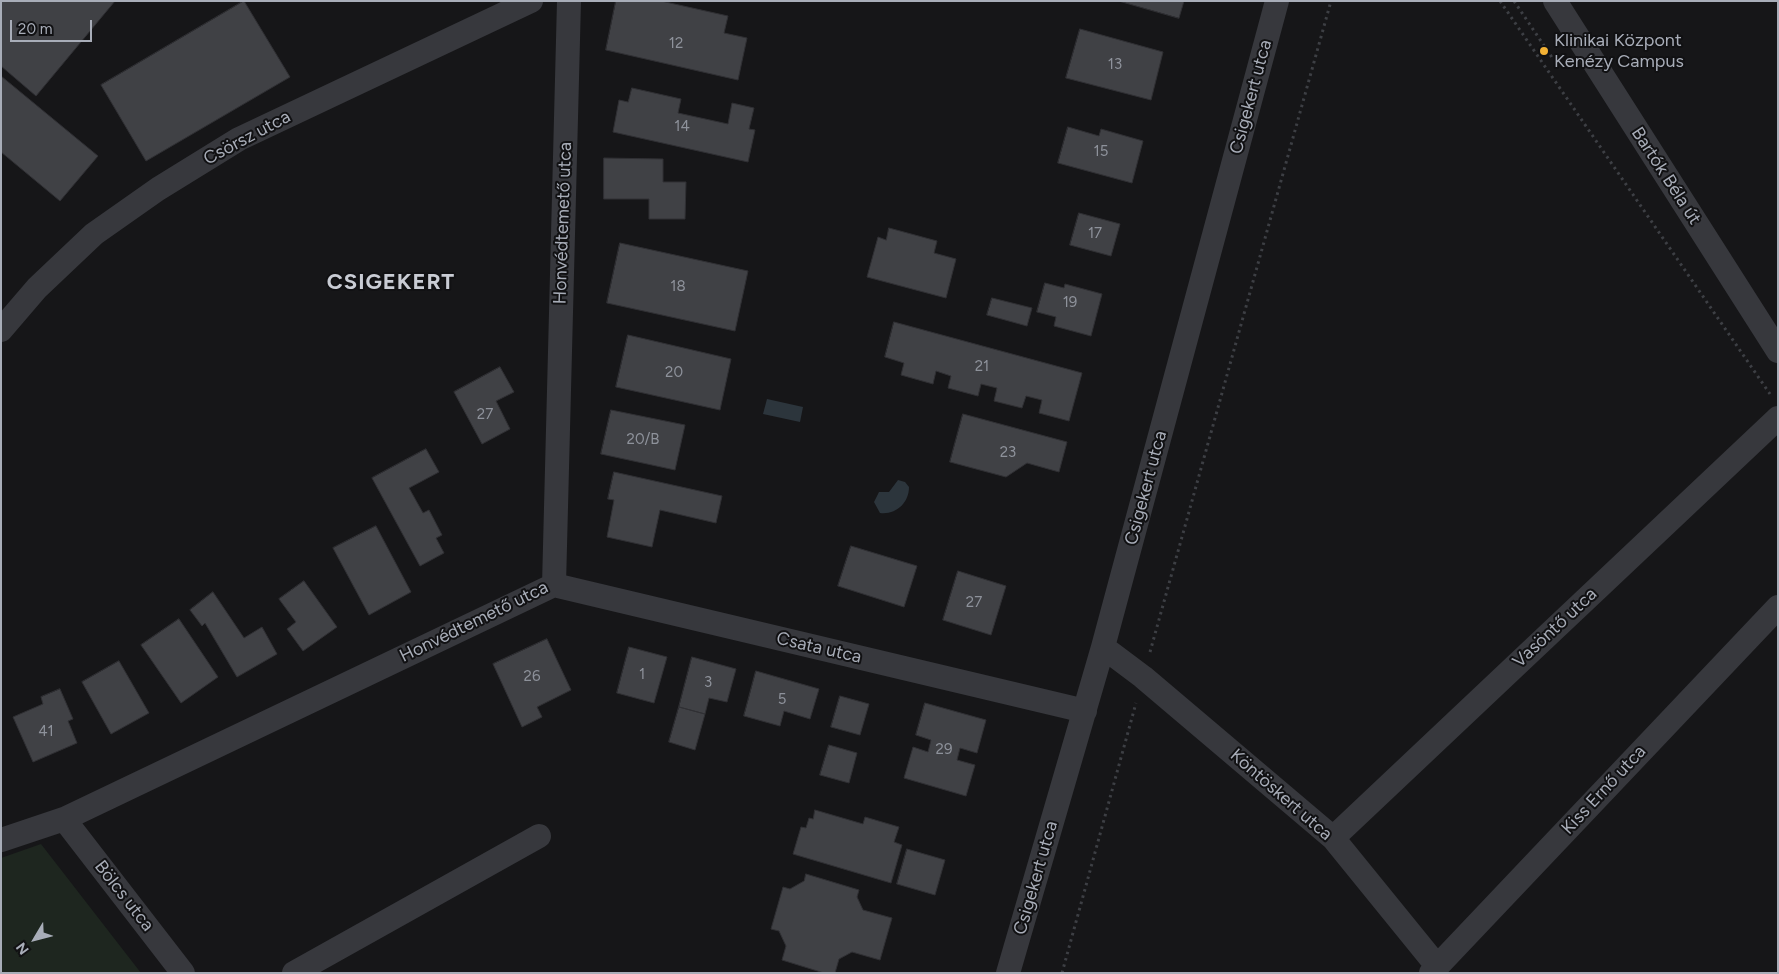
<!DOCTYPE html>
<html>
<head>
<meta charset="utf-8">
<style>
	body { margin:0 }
	#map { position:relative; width:1779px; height:974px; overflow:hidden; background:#161618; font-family:Figtree,sans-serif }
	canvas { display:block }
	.frame { position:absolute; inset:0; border:2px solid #a8adb8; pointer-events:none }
	.north { position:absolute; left:10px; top:914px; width:50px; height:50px; -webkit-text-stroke:4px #111113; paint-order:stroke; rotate:233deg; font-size:14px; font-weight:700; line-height:20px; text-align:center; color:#a8adb8 }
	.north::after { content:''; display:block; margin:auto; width:18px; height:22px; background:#a8adb8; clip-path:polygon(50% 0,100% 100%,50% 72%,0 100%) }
	.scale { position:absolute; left:10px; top:20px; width:82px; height:22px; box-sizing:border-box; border:2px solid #a8adb8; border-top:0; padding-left:6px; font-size:15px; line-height:18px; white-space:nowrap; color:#a8adb8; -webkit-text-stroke:4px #111113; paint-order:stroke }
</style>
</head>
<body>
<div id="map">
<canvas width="1779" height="974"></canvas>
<div class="frame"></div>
<div class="north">N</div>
<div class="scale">20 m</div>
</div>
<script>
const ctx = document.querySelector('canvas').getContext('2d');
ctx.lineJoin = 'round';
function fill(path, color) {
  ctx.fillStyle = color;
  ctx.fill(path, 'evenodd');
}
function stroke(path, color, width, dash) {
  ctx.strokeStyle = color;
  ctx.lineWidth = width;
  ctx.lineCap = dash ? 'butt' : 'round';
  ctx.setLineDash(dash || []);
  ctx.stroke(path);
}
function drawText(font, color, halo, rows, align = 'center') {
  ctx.font = font + ' Figtree,sans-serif';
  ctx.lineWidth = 4;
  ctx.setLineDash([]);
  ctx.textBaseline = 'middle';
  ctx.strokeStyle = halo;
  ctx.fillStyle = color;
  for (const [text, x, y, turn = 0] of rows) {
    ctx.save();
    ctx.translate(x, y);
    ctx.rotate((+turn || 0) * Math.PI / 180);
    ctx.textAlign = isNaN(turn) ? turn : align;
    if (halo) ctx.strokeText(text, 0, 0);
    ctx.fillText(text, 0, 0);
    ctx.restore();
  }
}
const green = new Path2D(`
	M41,844L141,973H1V858Z`);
const water = new Path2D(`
	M767,399L803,407L800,422L763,414Z
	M898,480L905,482L909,487C909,503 896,515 880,513L874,502L879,492H889Z`);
const building = new Path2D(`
	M1,1H115L36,96L1,66Z
	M244,1L290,77L146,161L101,85Z
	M616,1H661L728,16L724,33L747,38L738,80L606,50Z
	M1119,1H1184L1179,18Z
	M1080,29L1163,52L1151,100L1066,78Z
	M1,76L98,156L60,201L1,152Z
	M632,88L681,99L678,113L728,124L732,103L754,108L749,129L755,130L748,162L613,132L619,100L628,102Z
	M1068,127L1099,136L1101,129L1143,141L1132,183L1058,163Z
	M604,158L663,159V182H686L685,219H649V199H604Z
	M1079,213L1120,224L1111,256L1070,245Z
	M889,228L937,241L934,253L956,259L946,298L867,277L878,237L886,240Z
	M620,243L748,271L735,331L607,303Z
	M1045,283L1064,288L1065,284L1102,294L1091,336L1054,326L1056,317L1037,312Z
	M992,298L1032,308L1027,326L987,315Z
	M894,322L1082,373L1069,421L1039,413L1042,400L1026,396L1022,408L994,401L997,388L981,384L978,396L948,388L951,376L936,371L933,384L901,375L904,363L885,357Z
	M628,335L731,359L720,410L616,387Z
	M500,367L514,392L496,401L510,429L482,444L454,392Z
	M611,410L685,425L675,470L601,454Z
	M963,414L1067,442L1059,472L1027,463L1006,477L950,462Z
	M426,449L439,472L409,488L423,513L429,510L442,535L436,538L444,553L420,566L372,478Z
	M614,472L722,496L716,523L660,510L652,547L607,537L614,500L608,499Z
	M376,526L411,592L369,615L333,548Z
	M851,546L917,566L904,607L838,586Z
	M958,571L1006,586L991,635L943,620Z
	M304,581L337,627L303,651L287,629L296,622L279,599Z
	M213,592L244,638L262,627L277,654L237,677L205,623L202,626L190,610Z
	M179,619L218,677L181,703L141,645Z
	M547,639L571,690L537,707L542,717L522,727L493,664Z
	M629,647L667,657L654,703L617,693Z
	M692,657L736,669L727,702L709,698L705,714L679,707Z
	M119,661L149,713L111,734L82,682Z
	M756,671L819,689L810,719L784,711L780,726L744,716Z
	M60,689L73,719L68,721L77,743L33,762L13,717L43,704L41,697Z
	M840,696L869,704L860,735L831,727Z
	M925,703L986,720L977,753L960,748L957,760L975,765L966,796L904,778L913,747L928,752L931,740L916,735Z
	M679,707L705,714L695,750L669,742Z
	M829,745L857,753L849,783L820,775Z
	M815,810L863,824L865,817L899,827L894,842L902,845L891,883L793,854L801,827L806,828L809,818L813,819Z
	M907,849L945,860L935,895L897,884Z
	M806,874L859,890L857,897L863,910L892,918L880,960L852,952L839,959L835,973H824L782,960L786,946L779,931L771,929L783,887L790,889L804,881Z`);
const path = new Path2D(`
	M1500,1L1770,394
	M1514,1L1553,59
	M1150,652L1331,1
	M1062,973L1136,703`);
const street = new Path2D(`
	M1555,1L1778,351
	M1,330L37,288L94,234L158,189L239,139L531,1
	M554,585L1085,711
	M1103,647L1143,677L1333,838L1437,966
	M64,819L183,973
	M1333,838L1778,418
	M1,840L64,819L554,585L569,1
	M294,973L539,836
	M1008,973L1103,647L1277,1
	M1431,973L1778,607`);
const markers = [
	[1544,51,5,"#f2b134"]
];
const numberNames = [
	["12",676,44],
	["13",1115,65],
	["14",682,127],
	["15",1101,152],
	["17",1095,234],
	["18",678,287],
	["19",1070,303],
	["21",982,367],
	["20",674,373],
	["27",485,415],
	["20/B",643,440],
	["23",1008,453],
	["27",974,603],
	["1",642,675],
	["26",532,677],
	["3",708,683],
	["5",782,700],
	["41",46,732],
	["29",944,750]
];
const poiNames = [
	["Klinikai Központ",1554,41],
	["Kenézy Campus",1554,62]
];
const streetNames = [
	["Csigekert utca",1251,97,-75],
	["Csörsz utca",247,138,-28],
	["Bartók Béla út",1666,176,57],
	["Honvédtemető utca",563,223,-88],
	["Csigekert utca",1146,488,-75],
	["Honvédtemető utca",474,622,-26],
	["Vasöntő utca",1555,628,-43],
	["Csata utca",819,648,13],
	["Kiss Ernő utca",1604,790,-47],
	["Köntöskert utca",1281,795,41],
	["Csigekert utca",1036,878,-74],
	["Bölcs utca",124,896,52]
];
const districtNames = [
	["CSIGEKERT",391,283]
];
fill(green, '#1e261f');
fill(water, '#2c353c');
fill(building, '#404145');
stroke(building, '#303034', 1);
stroke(path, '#3d3f44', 3, [2.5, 4]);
stroke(street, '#37383d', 24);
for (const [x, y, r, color] of markers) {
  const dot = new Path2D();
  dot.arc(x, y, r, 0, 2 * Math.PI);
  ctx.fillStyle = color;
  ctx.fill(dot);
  stroke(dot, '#111113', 2);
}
drawText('15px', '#8e929b', null, numberNames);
drawText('18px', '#a8adb8', '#111113', poiNames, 'left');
drawText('18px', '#a8adb8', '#111113', streetNames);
ctx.letterSpacing = '1px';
drawText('bold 22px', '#c9ccd4', '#111113', districtNames);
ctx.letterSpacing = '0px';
</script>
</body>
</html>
